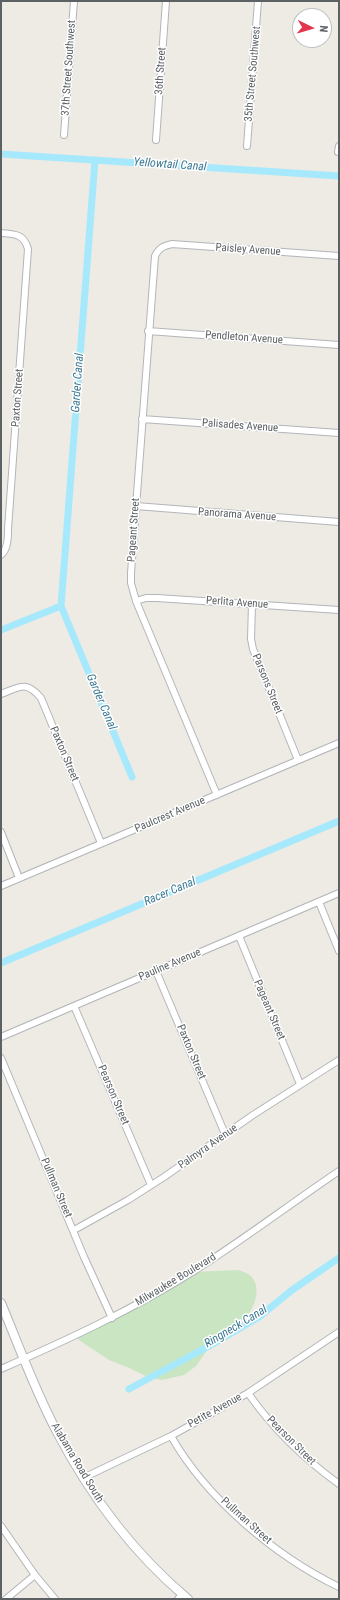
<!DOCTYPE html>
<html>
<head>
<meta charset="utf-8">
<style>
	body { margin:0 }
	#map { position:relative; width:340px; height:1600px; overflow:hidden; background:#eeeae4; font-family:"Roboto Condensed",sans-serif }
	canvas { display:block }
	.frame { position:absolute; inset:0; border:2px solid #5c6264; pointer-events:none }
	.north { position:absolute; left:292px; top:8px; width:40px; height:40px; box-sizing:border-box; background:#fff; border:1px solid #bec0c1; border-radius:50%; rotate:95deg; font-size:11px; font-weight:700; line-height:16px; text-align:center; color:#5c6264 }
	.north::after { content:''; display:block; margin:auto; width:14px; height:18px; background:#e3364e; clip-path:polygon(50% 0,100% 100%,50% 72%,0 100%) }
</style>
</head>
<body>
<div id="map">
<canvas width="340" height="1600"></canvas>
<div class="frame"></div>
<div class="north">N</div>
</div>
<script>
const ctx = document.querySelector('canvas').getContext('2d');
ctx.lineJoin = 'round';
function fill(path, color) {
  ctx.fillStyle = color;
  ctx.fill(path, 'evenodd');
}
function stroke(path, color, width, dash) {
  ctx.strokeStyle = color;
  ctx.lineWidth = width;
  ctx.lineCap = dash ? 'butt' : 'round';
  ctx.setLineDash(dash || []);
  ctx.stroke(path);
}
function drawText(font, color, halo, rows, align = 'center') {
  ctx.font = font + ' "Roboto Condensed",sans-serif';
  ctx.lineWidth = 3;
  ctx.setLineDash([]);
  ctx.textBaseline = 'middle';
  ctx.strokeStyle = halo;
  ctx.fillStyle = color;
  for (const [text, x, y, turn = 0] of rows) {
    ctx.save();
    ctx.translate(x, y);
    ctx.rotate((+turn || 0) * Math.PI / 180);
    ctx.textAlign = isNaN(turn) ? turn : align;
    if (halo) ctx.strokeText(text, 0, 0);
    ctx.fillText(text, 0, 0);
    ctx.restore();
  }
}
const green = new Path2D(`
	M237,1270C262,1274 260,1298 248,1315L208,1349L196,1366L184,1375L162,1380L148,1377L127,1367L109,1360L79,1340L76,1336L194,1272Z`);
const canal = new Path2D(`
	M1,154L339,176
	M95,160L61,606L132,777
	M1,630L61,606
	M1,963L339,821
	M129,1389L211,1345L259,1317L292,1290L339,1258`);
const minor = new Path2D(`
	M64,135L74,1
	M156,140L166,1
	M247,146L258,1
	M338,152L339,146
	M1,233C15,234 24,234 28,249L8,529C8,538 8,549 1,555
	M148,331L339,345
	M142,419L339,433
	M136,506L339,522
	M136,601L146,598H157L339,610
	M252,604L251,639L253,649L298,760
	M1,694C20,687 26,680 41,698L101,843
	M217,795L136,601L131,583V573L155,256C159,248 163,246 172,244L339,256
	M1,832L19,878
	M1,886L339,743
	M319,902L339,951
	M239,936L300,1084
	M156,971L225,1134
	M74,1006L151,1185
	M1,1037L339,893
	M1,1058L84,1257L112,1318
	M74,1230L128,1200L164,1177L253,1115L339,1060
	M1,1369C67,1340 132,1310 194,1271C243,1240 290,1204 339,1171
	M248,1393C273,1429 303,1458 339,1484
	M171,1436C206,1498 275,1556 339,1587
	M83,1478L171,1436L248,1393L339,1332
	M1,1526L35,1575L55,1599
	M6,1599L35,1575
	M178,1599L182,1594`);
const tertiary = new Path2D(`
	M1,1303C19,1346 35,1391 57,1432C90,1495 133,1553 188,1599`);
const streetNames = [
	["37th Street Southwest",69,68,-86],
	["36th Street",161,71,-86],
	["35th Street Southwest",253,74,-85],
	["Paisley Avenue",248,250,4],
	["Pendleton Avenue",244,338,4],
	["Paxton Street",18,398,-86],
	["Palisades Avenue",240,426,4],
	["Panorama Avenue",237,515,4],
	["Pageant Street",134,530,-86],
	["Perlita Avenue",237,603,4],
	["Parsons Street",267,684,68],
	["Paxton Street",64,754,67],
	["Paulcrest Avenue",170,815,-23],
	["Pauline Avenue",170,965,-23],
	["Pageant Street",269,1010,67],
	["Paxton Street",191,1052,67],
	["Pearson Street",113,1095,67],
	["Palmyra Avenue",208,1147,-35],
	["Pullman Street",56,1188,67],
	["Milwaukee Boulevard",176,1280,-31],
	["Petite Avenue",215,1411,-29],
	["Pearson Street",291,1441,45],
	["Alabama Road South",77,1463,59],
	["Pullman Street",246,1521,42]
];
const waterNames = [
	["Yellowtail Canal",170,165,4],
	["Garder Canal",78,383,-86],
	["Garder Canal",101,702,67],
	["Racer Canal",170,892,-23],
	["Ringneck Canal",236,1327,-31]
];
fill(green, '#c9e5c2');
stroke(canal, '#a7e9fc', 7);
stroke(minor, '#b2b6b9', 8);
stroke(tertiary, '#b2b6b9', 10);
stroke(minor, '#fff', 6);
stroke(tertiary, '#fff', 8);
drawText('11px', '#5c6264', '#fff', streetNames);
drawText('italic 12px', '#3c7994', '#fff', waterNames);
</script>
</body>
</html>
